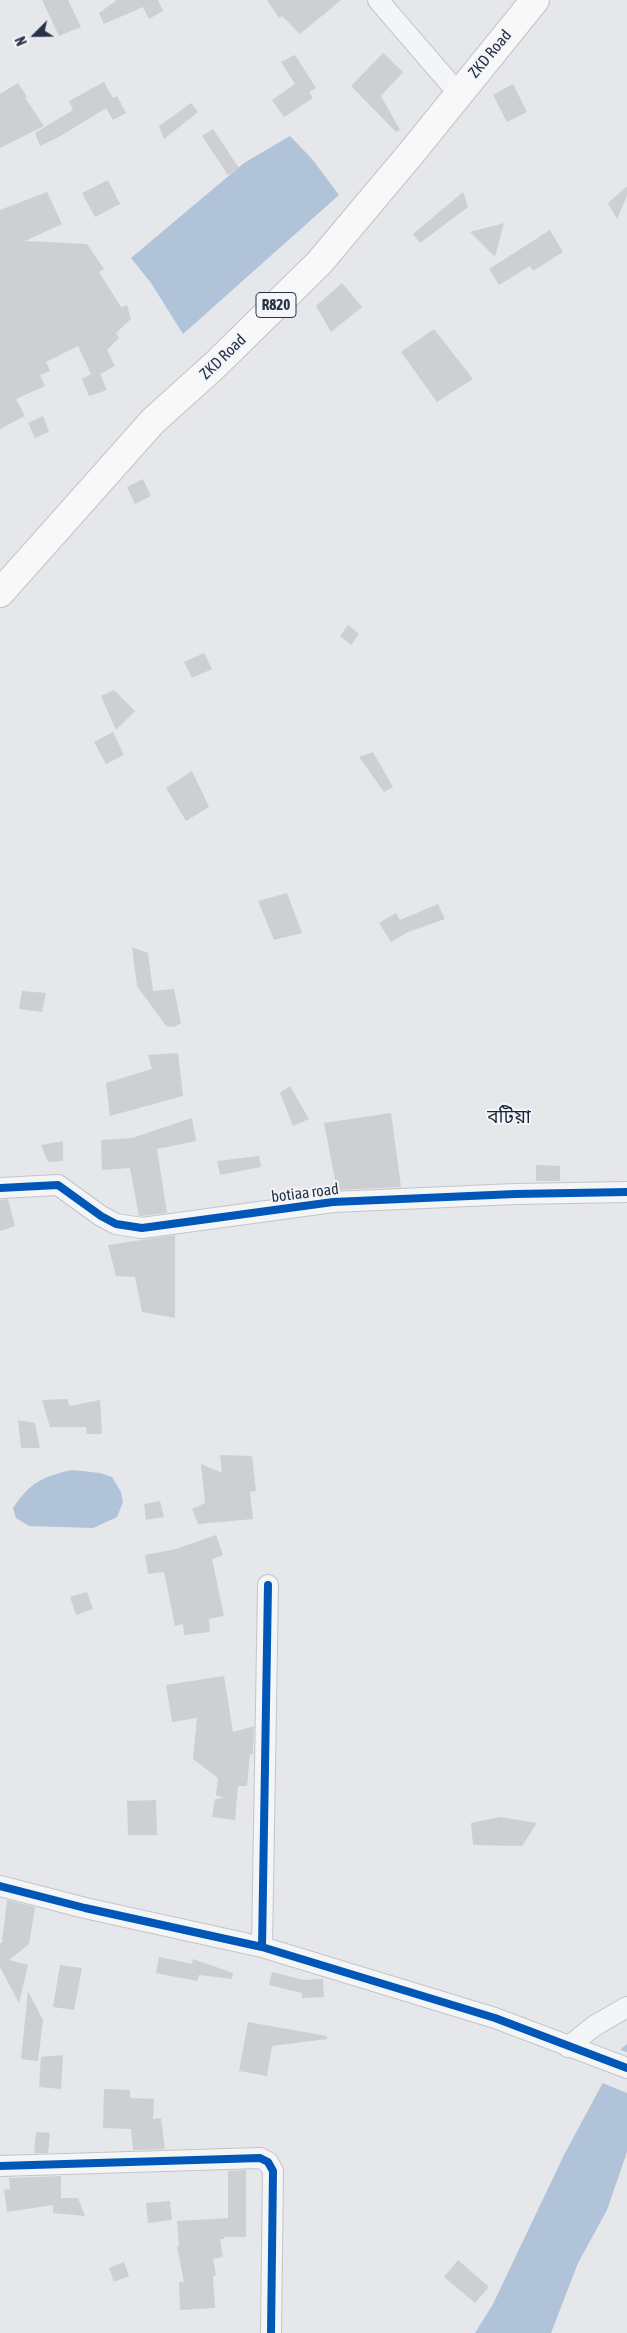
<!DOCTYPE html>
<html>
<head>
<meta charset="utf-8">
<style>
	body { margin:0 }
	#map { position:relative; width:627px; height:2333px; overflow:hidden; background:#e5e7ea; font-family:"Asap Condensed",sans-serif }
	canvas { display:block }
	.north { position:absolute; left:10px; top:10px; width:50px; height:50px; -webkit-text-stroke:4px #f3f6f9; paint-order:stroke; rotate:247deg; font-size:14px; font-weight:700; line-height:20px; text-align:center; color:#283347 }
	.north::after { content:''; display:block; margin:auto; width:18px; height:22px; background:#283347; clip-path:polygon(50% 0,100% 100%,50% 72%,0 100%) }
</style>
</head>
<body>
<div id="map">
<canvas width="627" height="2333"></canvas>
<div class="north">N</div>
</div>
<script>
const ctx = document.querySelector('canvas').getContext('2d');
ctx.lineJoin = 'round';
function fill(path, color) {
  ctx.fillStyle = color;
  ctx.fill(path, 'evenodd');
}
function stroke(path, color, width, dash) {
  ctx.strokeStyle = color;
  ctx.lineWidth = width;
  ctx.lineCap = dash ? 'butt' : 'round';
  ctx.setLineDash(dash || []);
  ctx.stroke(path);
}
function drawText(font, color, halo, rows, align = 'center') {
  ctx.font = font + ' "Asap Condensed","Noto Sans Bengali",sans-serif';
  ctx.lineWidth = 4;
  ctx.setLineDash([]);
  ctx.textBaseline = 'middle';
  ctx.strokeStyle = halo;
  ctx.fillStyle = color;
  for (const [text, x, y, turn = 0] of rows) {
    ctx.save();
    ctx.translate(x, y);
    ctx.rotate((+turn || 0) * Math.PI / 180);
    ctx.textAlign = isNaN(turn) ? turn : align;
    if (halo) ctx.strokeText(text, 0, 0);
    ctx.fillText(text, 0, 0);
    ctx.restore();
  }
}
const water = new Path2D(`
	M290,136L312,159L339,195L183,334L151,283L131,258L244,163Z
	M72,1470L100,1473L112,1477L121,1492L123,1502L117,1517L93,1528L29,1526L16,1518L13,1508C31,1482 41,1477 72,1470Z
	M627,2044V2152L607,2210L578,2263L551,2333H475L493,2304L564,2155L621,2049Z`);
const pier = new Path2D(`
	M618,2049L627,2052V2093L600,2082Z`);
const building = new Path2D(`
	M42,0H68L81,27L59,36Z
	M117,0H158L163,11L149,19L143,7L104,24L99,13Z
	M267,0H341L300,34L282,16L279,18Z
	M383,53L403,72L381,96L400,130L396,132L351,86Z
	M295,55L316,88L309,92L313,98L284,117L272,100L295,84L281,62Z
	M104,82L113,98L117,96L126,113L113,120L106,108L59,137L40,146L35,133L73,110L69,101Z
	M18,83L27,97L25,98L44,126L0,148V94Z
	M513,84L527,112L507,122L493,95Z
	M191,103L198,112L164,139L159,126Z
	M213,129L239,168L228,175L202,136Z
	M108,180L120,204L95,217L82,193Z
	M627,186V196L617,219L608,203Z
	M47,192L62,224L25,241L87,244L104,269L99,272L121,307L127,305L131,319L116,333L119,338L107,350L115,366L100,374L107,390L89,396L82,379L91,374L78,346L46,362L50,371L40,375L45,386L16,399L25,416L0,429V210Z
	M463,192L468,207L420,243L413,234Z
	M504,223L495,257L470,232Z
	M550,230L563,252L533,271L530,266L499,285L489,269Z
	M342,283L362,307L331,332L316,306Z
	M434,329L473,379L437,402L401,352Z
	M43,416L49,432L35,438L28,423Z
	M143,479L151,496L135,504L127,487Z
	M348,625L359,634L351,645L340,636Z
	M204,653L212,669L192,678L184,662Z
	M114,690L135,711L116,730L101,696Z
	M113,732L124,755L106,764L94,742Z
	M373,752L393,787L384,792L359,757Z
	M192,771L209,807L186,821L166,788Z
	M287,893L302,933L274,940L258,901Z
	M438,904L445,919L408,932L391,942L379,923L396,913L400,920Z
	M132,947L148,953L153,991L174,989L181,1023L174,1027L166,1026L137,986Z
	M22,991L46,993L42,1012L19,1009Z
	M178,1053L183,1096L110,1116L106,1083L152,1069L148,1055Z
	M290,1086L309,1119L293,1126L280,1093Z
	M391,1113L401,1187L337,1190L324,1123Z
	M192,1118L196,1141L157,1149L167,1213L139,1216L130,1168L102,1170L101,1140L132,1138Z
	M63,1141V1161L48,1162L41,1145Z
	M259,1156L261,1167L220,1175L217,1161Z
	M536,1165L560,1166V1181H536Z
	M8,1199L15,1226L0,1231V1200Z
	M175,1235V1318L142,1312L135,1277L116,1276L108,1245Z
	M67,1399L70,1406L100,1400L102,1434H87L86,1427H50L42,1400Z
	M18,1420L35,1423L40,1448H21Z
	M220,1455L252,1456L256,1491L250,1492L253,1519L198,1524L192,1509L205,1503L201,1464L222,1473Z
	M160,1501L164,1517L146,1520L144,1504Z
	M216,1535L223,1555L212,1559L224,1616L209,1619L210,1632L184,1635L183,1624L175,1626L164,1572L148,1574L145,1555L176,1549Z
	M87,1592L93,1609L76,1615L70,1597Z
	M224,1676L233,1732L254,1726L253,1754H250L247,1786H238L235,1820L212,1817L215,1799L224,1798L216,1795L218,1778L193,1759L197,1718L172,1722L166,1685Z
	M156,1800L157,1835H128L127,1801Z
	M500,1817L537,1823L522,1846L473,1845L471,1823Z
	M7,1900L35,1907L29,1944L9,1960L28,1965L19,2003L0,1967V1943H2Z
	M159,1957L192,1964L193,1959L233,1973L232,1979L199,1975L197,1981L156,1973Z
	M60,1965L82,1968L74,2010L53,2007Z
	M272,1972L304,1980L323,1979L324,1997L302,1998V1993L269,1985Z
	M28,1991L43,2020L38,2061L21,2059Z
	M248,2022L327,2036V2039L272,2046L267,2076L239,2071Z
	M63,2055L61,2089L39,2087L41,2057Z
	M104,2089L130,2090V2098L154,2099L153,2119L161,2118L165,2149L133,2150L131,2129L103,2128Z
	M36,2132L50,2133L48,2153H34Z
	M246,2170V2237H224V2239H220L223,2257L213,2259L216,2275L213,2276L215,2308L180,2310L179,2282H184L177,2247L179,2246L177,2221L228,2218V2171Z
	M61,2176V2198H78L85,2216L53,2213V2205L7,2212L4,2190L10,2189L9,2178Z
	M170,2201L172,2220L148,2223L146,2203Z
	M458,2260L489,2287L475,2303L444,2277Z
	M124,2262L129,2276L114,2282L109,2268Z`);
const minor = new Path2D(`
	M378,0L458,93
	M0,1188L58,1185L101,1216L116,1224L142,1228L333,1202L515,1194L627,1192
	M0,1886L85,1908L262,1947L495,2018L627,2068
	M262,1947L268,1585
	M568,2047L594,2026L627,2007
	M0,2166L260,2158L268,2162L273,2171L271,2333`);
const primary = new Path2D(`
	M0,593L153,421L214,366L319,263L413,151L535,0`);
const cycleway = new Path2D(`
	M0,1188L58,1185L101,1216L116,1224L142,1228L333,1202L515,1194L627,1192
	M0,1886L85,1908L262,1947L495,2018L627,2068
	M262,1947L268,1585
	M0,2166L260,2158L268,2162L273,2171L271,2333`);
const shields = [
	[276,305,40]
];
const shieldNames = [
	["R820",276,305]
];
const streetNames = [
	["ZKD Road",490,54,-50],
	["ZKD Road",223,357,-44],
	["botiaa road",305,1193,-7]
];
const quarterNames = [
	["বটিয়া",509,1117]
];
fill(water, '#b0c3d8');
fill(pier, '#e5e7ea');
fill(building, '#cdcfd3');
stroke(minor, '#c3c5c8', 22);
stroke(primary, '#c0c4c8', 30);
stroke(minor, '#f4f5f7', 20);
stroke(primary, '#f8f8f8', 28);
stroke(cycleway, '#0057b8', 8);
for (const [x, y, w] of shields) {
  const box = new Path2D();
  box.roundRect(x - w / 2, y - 12.5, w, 25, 4);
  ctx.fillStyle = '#f3f6f9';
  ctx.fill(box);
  stroke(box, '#283347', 1);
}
drawText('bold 15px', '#283347', null, shieldNames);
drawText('16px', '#283347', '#f3f6f9', streetNames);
drawText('19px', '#1a2438', '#f3f6f9', quarterNames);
</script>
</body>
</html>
